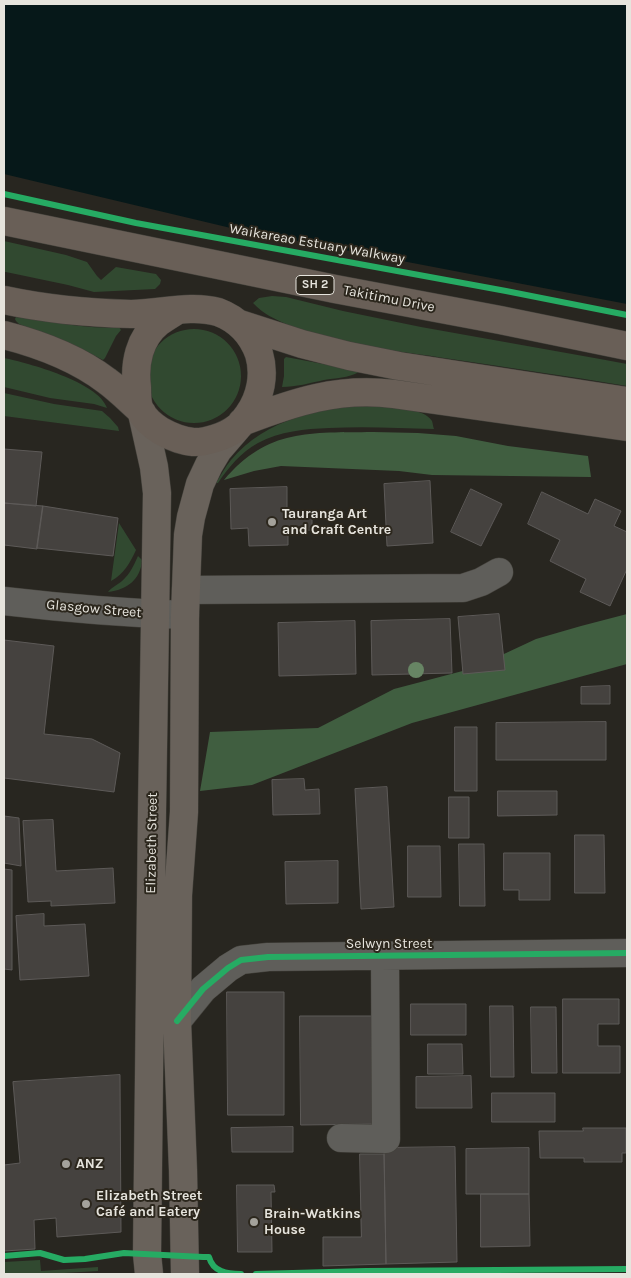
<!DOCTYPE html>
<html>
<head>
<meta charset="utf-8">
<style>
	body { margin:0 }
	#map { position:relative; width:631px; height:1278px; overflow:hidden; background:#282620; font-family:Karla,sans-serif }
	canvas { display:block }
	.frame { position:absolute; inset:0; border:5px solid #e6e4dd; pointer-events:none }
</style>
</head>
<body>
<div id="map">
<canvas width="631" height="1278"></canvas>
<div class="frame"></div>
</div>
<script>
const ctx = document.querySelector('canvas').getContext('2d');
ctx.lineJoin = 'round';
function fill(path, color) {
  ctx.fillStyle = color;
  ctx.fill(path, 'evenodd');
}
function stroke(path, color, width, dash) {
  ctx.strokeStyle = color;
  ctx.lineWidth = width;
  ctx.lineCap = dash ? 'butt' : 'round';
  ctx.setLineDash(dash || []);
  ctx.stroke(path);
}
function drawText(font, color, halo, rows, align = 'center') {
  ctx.font = font + ' Karla,sans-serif';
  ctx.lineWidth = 4;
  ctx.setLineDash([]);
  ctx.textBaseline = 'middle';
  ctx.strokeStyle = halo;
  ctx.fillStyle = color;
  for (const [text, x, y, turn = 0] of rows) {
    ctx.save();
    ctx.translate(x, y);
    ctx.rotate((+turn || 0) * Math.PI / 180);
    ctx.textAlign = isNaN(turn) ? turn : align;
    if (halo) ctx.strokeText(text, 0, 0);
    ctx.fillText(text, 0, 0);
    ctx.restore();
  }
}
const green = new Path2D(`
	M4,241L66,255L87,262L97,276L101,280L116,267L156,274L161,280L160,284L155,289L94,292L68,285L6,272H4Z
	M272,296L286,297L343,311L421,327L600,359L627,364V386C568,376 510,368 451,359C396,350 339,347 288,325C275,319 263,314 253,303L259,298Z
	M16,317C50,320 85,330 119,327L121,330L116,336L105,358L103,360L80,348L19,324L16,321L15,319Z
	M147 376a47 47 0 1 1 94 0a47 47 0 1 1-94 0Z
	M286,357L355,370L359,372C348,378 336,378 324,380C310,383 296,387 282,387L284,376V359Z
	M4,358C28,363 99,382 107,408L94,404L50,398L4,387Z
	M4,393L54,404L102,411L110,418L118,427L119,431L4,416Z
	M375,405C389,407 425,408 432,421C433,424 433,427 434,429C399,428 364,426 329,428C305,429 280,431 258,443C241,452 228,468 218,483H216C221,475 225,467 231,460C265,419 324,406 375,405Z
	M119,523L136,550C130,563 124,574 111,581Z
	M138,556L142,560C141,579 127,590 108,592C112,587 117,585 122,581C130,574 134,565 138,556Z
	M40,1260L41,1271L98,1267V1271L48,1274H4V1262Z`);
const forest = new Path2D(`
	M373,432L418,433L456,436L508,446L588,456L591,477L432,475L399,471L281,466L254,471L224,480C268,428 310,433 373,432Z
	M627,614V664L412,723L252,785L200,791L210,732L318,728L394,689L474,668L536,639L581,626Z`);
const water = new Path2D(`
	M4,4H627V304L235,229L4,174Z`);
const building = new Path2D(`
	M4,449L42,452L36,506L4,503Z
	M430,481L433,543L387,546L384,484Z
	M287,487V516L312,515V530L288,531V545L249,546L248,528L231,529L230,489Z
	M471,489L502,504L481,546L451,532Z
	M542,492L588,514L595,499L621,511L614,526L627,532V569L610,606L580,592L586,579L550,561L560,540L528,524Z
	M4,503L43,506L37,549L4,545Z
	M43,506L118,518L113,556L37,548Z
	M499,614L505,670L463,674L458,617Z
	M450,619L452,673L372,675L371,621Z
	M355,621L356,674L279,676L278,623Z
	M4,640L54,646L44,734L92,739L120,753L114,792L4,778Z
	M610,686V704H581V687Z
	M606,722V760H496V723Z
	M455,727H477V791H455Z
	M304,779L305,790L319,789L320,814L273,815L272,780Z
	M387,787L394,907L361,909L355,789Z
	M498,791H557V815L498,816Z
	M449,797H469V838H449Z
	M4,816L19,818L21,866L4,863Z
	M53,820L56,871L113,868L115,903L51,906V901L28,902L23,821Z
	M575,835H604L605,893H575Z
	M459,844H484L485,906H460Z
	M408,846H440L441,897H408Z
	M504,853H550V900H519V890H504Z
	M338,861V903L286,904L285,862Z
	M4,869L12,870V970L4,969Z
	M44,914V926L85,924L89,976L20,980L16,916Z
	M227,992H284V1115H228Z
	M563,999H619V1024H598V1046H620V1073H563Z
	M411,1004H466V1035H411Z
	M490,1006H513L514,1077H491Z
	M531,1007H556L557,1073H532Z
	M300,1016H382L383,1124L301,1125Z
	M428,1044H462L463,1074H428Z
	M120,1075L121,1232L57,1237L56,1218L34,1220L35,1249L4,1251V1165L20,1163L13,1082Z
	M471,1076L472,1108H416V1077Z
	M492,1093H555V1122H492Z
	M293,1127V1152H232L231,1128Z
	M583,1128H626V1153H622V1162H584V1158H540L539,1131H583Z
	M455,1147L457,1262L386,1264L384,1148Z
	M529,1148V1194H466V1149Z
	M360,1154H384L386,1264L323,1266V1237H361Z
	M237,1185H274L275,1192H271L272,1252H238Z
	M481,1194H529L530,1246L481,1247Z`);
const minor = new Path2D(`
	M186,590L463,588L481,582L499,572
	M4,601C64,608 124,613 185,615
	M177,1021L203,989L228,968L241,960L268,957L627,953
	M341,1138L386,1139L385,956`);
const major = new Path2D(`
	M142,413L154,467L157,493L152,811L147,1254L149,1274
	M185,1274L183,1170L177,1021L178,895L184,812L185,615L188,535L191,517L200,484L209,465L218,450L237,428`);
const highway = new Path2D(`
	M4,221L335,289L500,320L627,346
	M4,300C46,309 89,313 131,314C159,314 191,304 218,312C237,319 252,334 259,354C265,374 261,397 248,415C244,420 241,425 235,429C226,436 204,443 193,442C182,441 170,436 161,431C153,426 144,418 140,410C137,404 137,394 137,387C134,364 139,338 159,322C165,318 171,314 178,310
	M240,324L302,344L349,356L399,366L627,401
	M4,335C39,344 77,358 107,381C118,389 128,399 139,409
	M242,422C294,402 338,387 394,394L627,427`);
const cycleway = new Path2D(`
	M4,194L136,223L506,291L627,315
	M177,1021L203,989L228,968L241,960L268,957L627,953
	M4,1256L40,1253L64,1260L85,1259L124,1253L203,1257H209C213,1272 227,1274 241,1274
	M256,1274L366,1271L627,1269`);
const trees = [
	[416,670]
];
const markers = [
	[272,522,5,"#a4a29b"],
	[66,1164,5,"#a4a29b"],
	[86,1204,5,"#a4a29b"],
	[254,1222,5,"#a4a29b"]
];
const shields = [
	[315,285,38]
];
const shieldNames = [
	["SH 2",315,285]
];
const streetNames = [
	["Waikareao Estuary Walkway",317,244,10],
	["Takitimu Drive",389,299,11],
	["Glasgow Street",94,609,5],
	["Elizabeth Street",152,843,-89],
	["Selwyn Street",389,944]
];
const poiNames = [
	["Tauranga Art",282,514],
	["and Craft Centre",282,530],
	["ANZ",76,1164],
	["Elizabeth Street",96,1196],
	["Café and Eatery",96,1212],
	["Brain-Watkins",264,1214],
	["House",264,1230]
];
fill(green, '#314930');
fill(forest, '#405e40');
fill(water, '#061819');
fill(building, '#45423f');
stroke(building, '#5d5a58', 1);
stroke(minor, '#44423c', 29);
stroke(major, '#44423c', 29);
stroke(highway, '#44423c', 29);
stroke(minor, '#5f5e5a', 28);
stroke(major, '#69625b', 28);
stroke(highway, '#695f57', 28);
stroke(cycleway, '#26ab63', 6);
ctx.fillStyle = '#678564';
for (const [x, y] of trees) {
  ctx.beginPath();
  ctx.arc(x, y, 8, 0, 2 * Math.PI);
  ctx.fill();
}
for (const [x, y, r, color] of markers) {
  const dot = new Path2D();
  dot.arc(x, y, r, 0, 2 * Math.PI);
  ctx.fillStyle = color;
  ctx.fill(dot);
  stroke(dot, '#2c271d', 2);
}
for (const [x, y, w] of shields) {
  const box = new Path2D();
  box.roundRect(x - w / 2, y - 9.5, w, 19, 4);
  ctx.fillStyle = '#2c271d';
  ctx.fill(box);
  stroke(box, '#e6e4dd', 1);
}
drawText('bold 12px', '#e6e4dd', null, shieldNames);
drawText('14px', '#e6e4dd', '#2c271d', streetNames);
drawText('bold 14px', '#e6e4dd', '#2c271d', poiNames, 'left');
</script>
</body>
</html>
